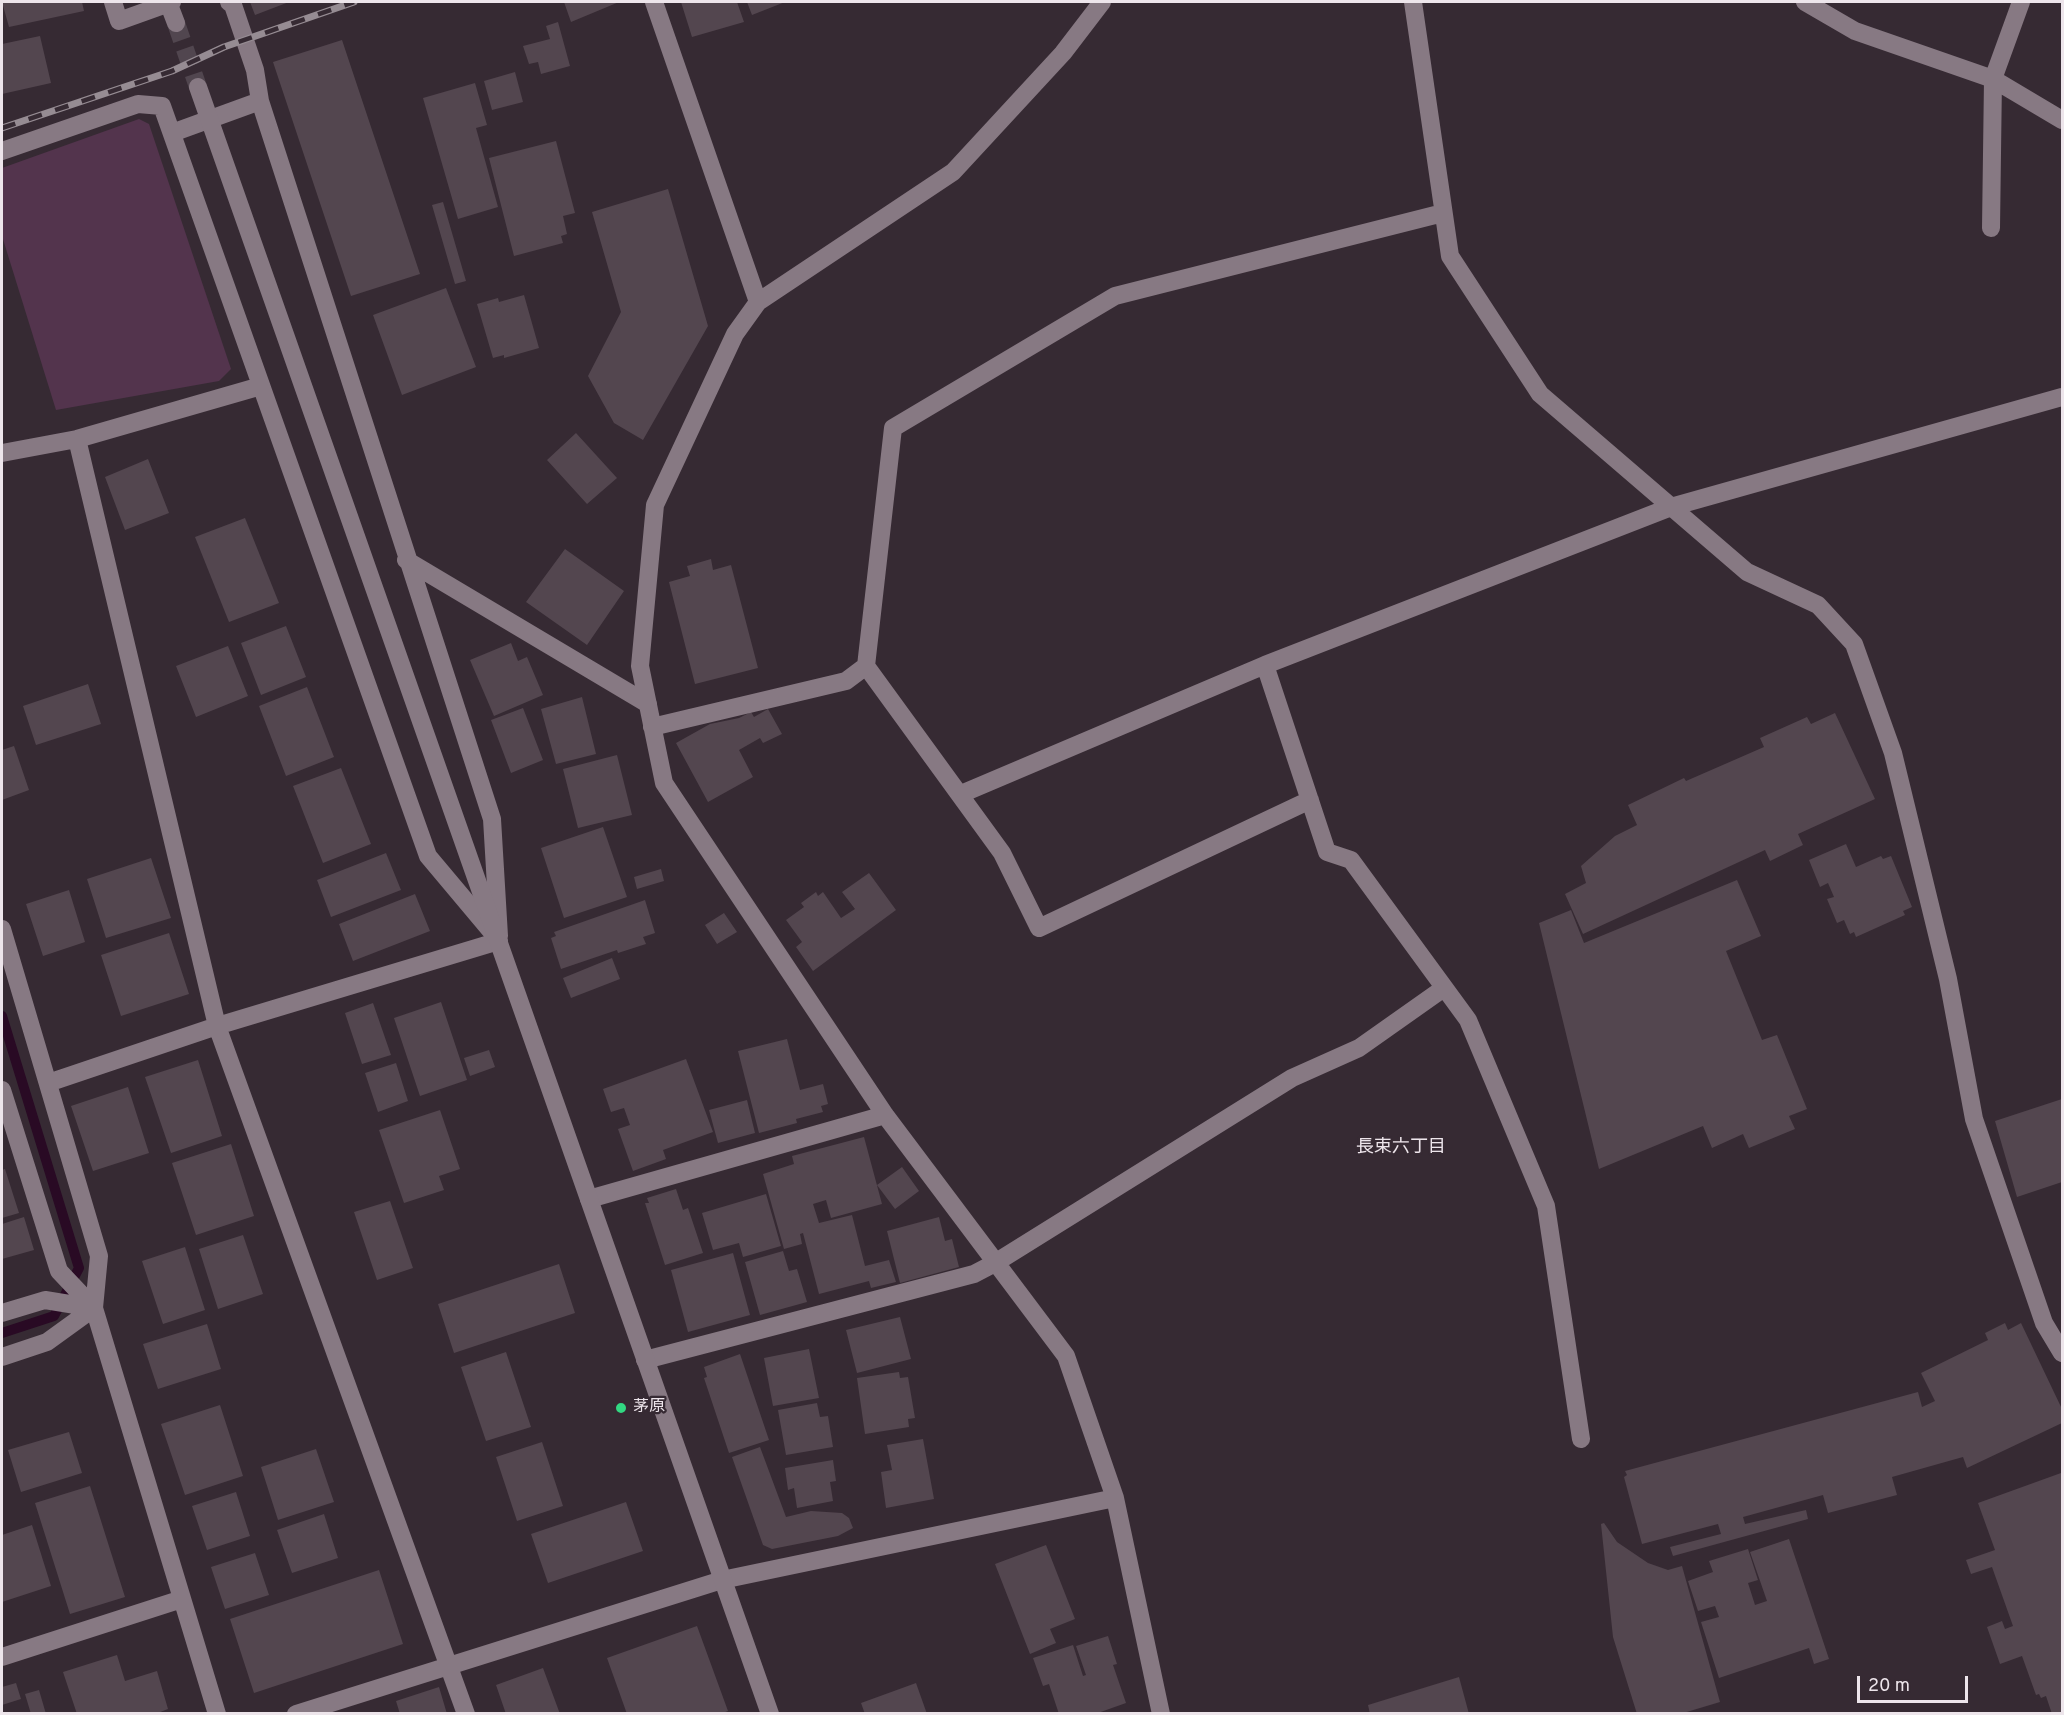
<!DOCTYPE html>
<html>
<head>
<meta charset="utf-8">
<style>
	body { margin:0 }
	#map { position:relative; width:2064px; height:1715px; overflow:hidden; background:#362a33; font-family:Overpass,sans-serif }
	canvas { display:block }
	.frame { position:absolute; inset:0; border:3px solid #ede5eb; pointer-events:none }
	.scale { position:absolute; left:1857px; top:1676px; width:111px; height:27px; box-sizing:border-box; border:3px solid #ede5eb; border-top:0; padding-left:8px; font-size:18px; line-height:21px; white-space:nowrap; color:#ede5eb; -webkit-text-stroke:4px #362a33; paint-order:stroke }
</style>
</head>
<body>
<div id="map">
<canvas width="2064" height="1715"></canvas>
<div class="frame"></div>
<div class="scale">20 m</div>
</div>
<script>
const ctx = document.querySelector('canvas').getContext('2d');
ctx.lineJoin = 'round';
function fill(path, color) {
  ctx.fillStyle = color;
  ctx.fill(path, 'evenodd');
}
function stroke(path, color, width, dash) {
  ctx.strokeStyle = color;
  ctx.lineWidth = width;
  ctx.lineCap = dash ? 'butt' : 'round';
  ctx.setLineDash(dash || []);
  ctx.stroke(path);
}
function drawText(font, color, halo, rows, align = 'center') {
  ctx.font = font + ' Overpass,"Noto Sans JP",sans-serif';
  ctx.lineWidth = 4.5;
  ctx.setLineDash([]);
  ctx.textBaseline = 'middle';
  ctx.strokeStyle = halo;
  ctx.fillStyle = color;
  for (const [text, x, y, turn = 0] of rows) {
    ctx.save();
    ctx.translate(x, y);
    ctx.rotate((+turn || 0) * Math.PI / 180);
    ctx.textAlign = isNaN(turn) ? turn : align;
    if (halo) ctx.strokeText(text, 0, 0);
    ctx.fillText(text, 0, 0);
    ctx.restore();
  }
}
const green = new Path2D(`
	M139,119L149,124L231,369L219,381L56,410L2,236V168Z`);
const stream = new Path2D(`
	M2,1016L79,1268L54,1316L2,1333`);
const building = new Path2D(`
	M2,2H82L84,11L9,27Z
	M250,2H289L255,15Z
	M564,2H619L571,22Z
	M681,2H737L744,22L692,37Z
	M747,2H785L752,15Z
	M558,22L570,66L541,74L538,62L529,64L523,46L550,39L546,26Z
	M40,36L51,83L2,94V44Z
	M342,40L420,274L351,296L273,62Z
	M515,72L523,102L492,110L484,81Z
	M475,83L487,125L476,128L498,207L458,219L423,98Z
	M556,141L575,213L563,216L567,234L561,236L563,243L514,256L489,158Z
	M668,189L708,326L643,440L614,423L588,376L621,312L592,212Z
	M443,202L466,281L455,284L432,205Z
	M446,288L476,367L402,395L373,315Z
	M524,295L539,348L504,358V355L493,358L477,304L498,298L499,302Z
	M576,433L617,478L587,504L547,460Z
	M148,459L169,513L125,530L105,477Z
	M245,518L279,603L229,622L195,537Z
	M565,549L624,591L587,645L526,602Z
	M711,559L713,570L731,565L758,668L695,684L669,582L690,576L687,566Z
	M286,626L306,677L261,695L241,643Z
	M511,643L518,661L527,657L543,695L494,716L470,660Z
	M228,646L248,696L196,717L176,666Z
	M88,684L101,724L36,745L23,706Z
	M307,687L334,757L286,776L259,706Z
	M582,697L596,754L556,764L541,709Z
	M523,708L543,760L511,773L491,720Z
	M768,709L782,734L763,743L760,738L739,750L753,777L708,802L676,743L710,724L739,718L751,712L754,717Z
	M1835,713L1875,799L1798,834L1803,845L1770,861L1765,850L1583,934L1565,894L1586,883L1581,866L1615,836L1637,825L1628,805L1684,778L1686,781L1764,747L1760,738L1807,717L1811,724Z
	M14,746L29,790L2,800V750Z
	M617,755L632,815L578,828L563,769Z
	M341,768L371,844L323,863L293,786Z
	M603,827L627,897L564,918L541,848Z
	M1846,844L1856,867L1881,856L1883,859L1891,856L1912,907L1903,911L1905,915L1856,937L1854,932L1850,934L1844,920L1837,923L1827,899L1834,897L1828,883L1820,887L1809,860Z
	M386,853L401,890L331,917L317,880Z
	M151,858L171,918L106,938L87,879Z
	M661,869L664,881L637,889L634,877Z
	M869,873L896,910L813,971L796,947L802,942L786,920L804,907L801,903L816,892L818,896L823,892L841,918L855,909L842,892Z
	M1737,880L1761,936L1726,951L1762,1040L1777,1035L1807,1109L1789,1116L1795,1129L1749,1148L1743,1134L1712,1148L1703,1126L1599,1169L1539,923L1571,910L1584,943Z
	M69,890L85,942L43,956L26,904Z
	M415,894L430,931L353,961L339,924Z
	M645,900L655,933L643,937L646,944L618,953L617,950L561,969L551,938L556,936L554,932Z
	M724,913L737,932L717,944L705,925Z
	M169,933L189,994L121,1016L101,955Z
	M612,958L620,979L571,998L563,978Z
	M441,1002L467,1080L420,1096L394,1018Z
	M373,1003L391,1055L362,1064L345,1013Z
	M787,1039L800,1090L823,1084L828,1104L821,1106L823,1112L796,1119L797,1123L759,1133L738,1051Z
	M489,1050L495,1067L470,1076L464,1058Z
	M686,1059L713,1132L663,1150L666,1159L633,1171L618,1129L630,1125L624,1108L611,1112L603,1089Z
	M198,1060L222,1136L171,1153L145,1077Z
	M396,1063L408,1101L378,1112L365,1073Z
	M128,1087L149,1153L93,1171L71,1106Z
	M2062,1099V1182L2017,1197L1995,1121Z
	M747,1100L755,1133L718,1143L709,1110Z
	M440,1110L460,1169L439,1176L444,1190L404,1203L379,1130Z
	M864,1137L882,1204L831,1218L826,1200L813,1204L819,1223L852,1215L865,1266L889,1260L896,1282L871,1288L869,1281L819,1294L803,1233L800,1234L802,1244L784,1249L763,1174L794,1164L792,1156Z
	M231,1144L254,1216L196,1235L172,1163Z
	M902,1167L919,1191L895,1209L877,1185Z
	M5,1169L19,1213L2,1218V1170Z
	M676,1189L683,1210L688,1208L703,1253L665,1265L645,1203H649L647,1198Z
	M766,1194L781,1246L743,1257L739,1243L713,1250L702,1213Z
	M390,1201L413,1268L377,1280L354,1212Z
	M24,1217L34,1250L2,1259V1224Z
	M939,1217L945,1241L952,1239L959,1267L900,1283L887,1231Z
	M243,1235L263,1294L218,1309L199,1249Z
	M185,1247L205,1310L163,1324L142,1261Z
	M783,1251L789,1271L797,1269L807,1302L760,1315L745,1262Z
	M733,1253L750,1315L688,1332L671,1270Z
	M559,1264L575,1313L454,1353L438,1304Z
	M900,1317L911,1359L857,1373L846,1330Z
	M2005,1323L2008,1330L2021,1323L2062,1409V1423L1967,1468L1963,1457L1892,1477L1897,1495L1828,1513L1823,1495L1743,1517L1745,1524L1806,1510L1808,1519L1673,1556L1670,1547L1721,1534L1718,1524L1642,1544L1624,1477L1627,1475L1625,1471L1918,1392L1922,1407L1935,1401L1921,1373L1988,1340L1985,1333Z
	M207,1324L221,1369L158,1389L143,1344Z
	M809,1349L819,1398L773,1406L764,1358Z
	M506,1352L531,1427L486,1441L461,1367Z
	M740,1354L769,1440L729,1453L704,1378L707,1377L704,1367Z
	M899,1372L900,1378L908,1377L915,1418L908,1419L909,1427L865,1434L857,1378Z
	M817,1403L820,1417L828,1416L833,1447L786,1455L778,1410Z
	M220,1405L243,1476L185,1495L161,1424Z
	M69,1432L82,1473L21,1492L8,1450Z
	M923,1439L934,1499L886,1508L881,1472L892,1470L887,1445Z
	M542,1442L563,1506L517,1521L496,1457Z
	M760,1447L786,1517L811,1511L842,1513L849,1518L853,1528L838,1536L772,1549L763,1545L732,1457Z
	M316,1449L334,1502L278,1520L261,1467Z
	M833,1460L836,1481L830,1482L833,1501L797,1508L794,1488L788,1490L785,1468Z
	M2061,1473L2062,1714H2052L2046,1696L2041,1698L2039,1694L2036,1695L2022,1656L2000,1664L1987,1627L2002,1621L2005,1629L2013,1626L1992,1567L1971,1574L1966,1560L1995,1550L1978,1503Z
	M90,1486L125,1597L70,1614L35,1503Z
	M236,1492L250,1536L207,1550L192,1506Z
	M626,1502L643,1551L548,1583L531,1534Z
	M324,1514L338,1558L292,1573L277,1530Z
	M1604,1523L1617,1542L1648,1563L1668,1570L1682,1566L1720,1702L1680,1714H1637L1613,1637L1601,1524Z
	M32,1525L51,1586L2,1602V1535Z
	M1789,1539L1829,1659L1814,1664L1809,1648L1719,1678L1701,1622L1719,1617L1715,1606L1698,1611L1688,1581L1713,1572L1709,1561L1748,1549L1758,1580L1748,1583L1755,1605L1767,1601L1750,1552Z
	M1046,1545L1075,1619L1050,1629L1056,1643L1030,1654L995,1564Z
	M255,1553L269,1595L225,1609L211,1567Z
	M379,1570L403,1644L254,1693L230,1619Z
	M697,1626L728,1711L720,1714H627L607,1658Z
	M1108,1636L1117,1664L1113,1665L1126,1703L1095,1714H1059L1049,1684L1043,1686L1033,1658L1073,1645L1083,1676L1086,1675L1076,1646Z
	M117,1655L125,1681L157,1671L168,1709L155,1714H77L63,1672Z
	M543,1668L560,1714H506L496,1685Z
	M1459,1677L1469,1714H1370L1368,1705Z
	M16,1683L21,1699L2,1705V1687Z
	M916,1683L927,1714H865L861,1703Z
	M439,1687L447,1714H400L396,1701Z
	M39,1690L46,1714H31L25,1694Z`);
const secondaryTunnel = new Path2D(`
	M176,23L198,87`);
const street = new Path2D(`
	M113,2L119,21L172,2
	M229,2L233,5L255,70L260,101L492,819L499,936
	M654,2L758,302
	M1102,2L1063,53L953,172L758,302L735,334L655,505L640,666L664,783L885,1115L1066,1356L1115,1498L1161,1714
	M1413,2L1450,256L1540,394L1747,572L1818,605L1854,644L1893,753L1948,979L1974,1119L2044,1323L2062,1353
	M1805,2L1855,31L1993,79L2062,120
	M172,133L260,101
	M2,151L138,104L162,106L428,856L496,937
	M1991,228L1993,79L2021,2
	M77,439L217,1026L466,1714
	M2,453L77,439L254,388
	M406,560L648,704
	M1265,665L1327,852L1351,860L1468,1020L1546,1206L1581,1439
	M652,727L846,681L866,666
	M961,794L1265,665L1671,507L2062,397
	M1310,800L1039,928L1002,853L866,666L893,428L1115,296L1443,213
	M2,929L99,1256L94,1308L217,1714
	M48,1083L217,1026L499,941
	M2,1090L59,1271L94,1308
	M589,1199L885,1115
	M2,1313L45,1300L94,1308
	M2,1357L47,1342L94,1308
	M645,1360L974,1274L995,1263L1292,1078L1359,1048L1444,988
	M2,1657L182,1599
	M296,1714L722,1580L1115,1498`);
const secondary = new Path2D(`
	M168,2L176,23
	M198,87L770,1714`);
const rail = new Path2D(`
	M2,128L172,71L224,47L354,2`);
const markers = [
	[621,1408,6,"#32d882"]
];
const poiNames = [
	["茅原",633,1408]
];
const neighbourhoodNames = [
	["長束六丁目",1401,1148]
];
fill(green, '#53344d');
stroke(stream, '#290a24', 10);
fill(building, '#53464f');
stroke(secondaryTunnel, '#51464f', 18, [18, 9]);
stroke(street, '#877983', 18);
stroke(secondary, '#877983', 18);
stroke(rail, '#968c93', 7);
stroke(rail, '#362a33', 4.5, [14]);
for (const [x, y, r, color] of markers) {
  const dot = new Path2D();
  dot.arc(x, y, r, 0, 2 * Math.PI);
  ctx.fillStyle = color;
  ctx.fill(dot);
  stroke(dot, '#362a33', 2);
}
drawText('16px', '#ede5eb', '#362a33', poiNames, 'left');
drawText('18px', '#ede5eb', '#362a33', neighbourhoodNames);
</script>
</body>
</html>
